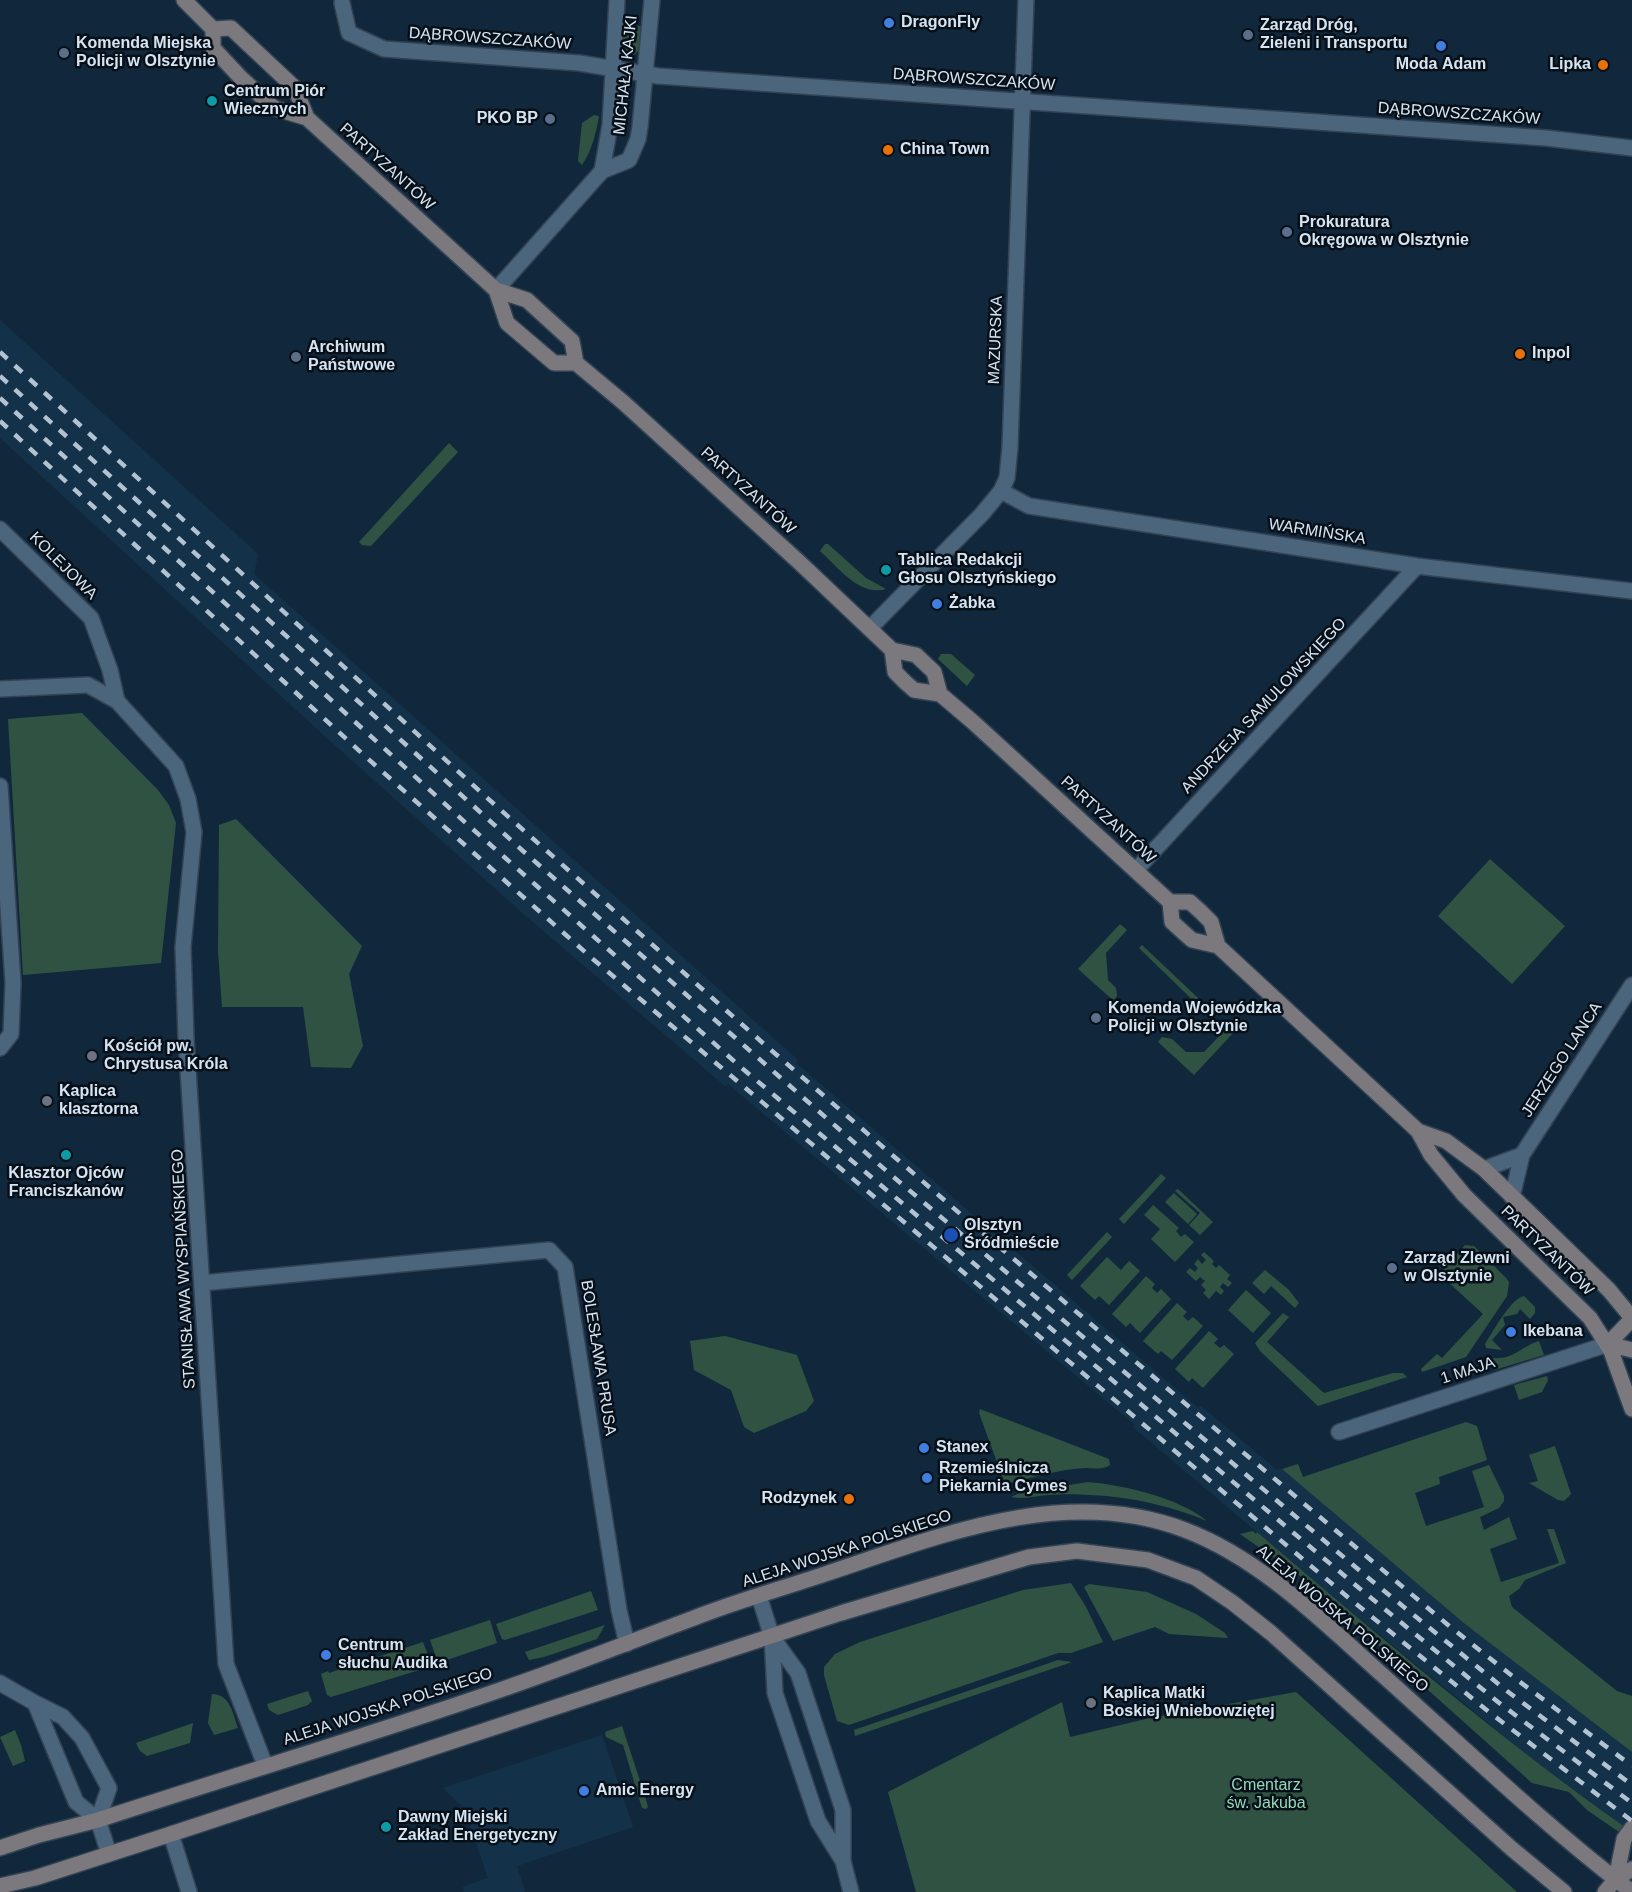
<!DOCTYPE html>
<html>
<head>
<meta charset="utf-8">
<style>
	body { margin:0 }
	canvas { display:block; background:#11283c }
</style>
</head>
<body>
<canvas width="1632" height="1892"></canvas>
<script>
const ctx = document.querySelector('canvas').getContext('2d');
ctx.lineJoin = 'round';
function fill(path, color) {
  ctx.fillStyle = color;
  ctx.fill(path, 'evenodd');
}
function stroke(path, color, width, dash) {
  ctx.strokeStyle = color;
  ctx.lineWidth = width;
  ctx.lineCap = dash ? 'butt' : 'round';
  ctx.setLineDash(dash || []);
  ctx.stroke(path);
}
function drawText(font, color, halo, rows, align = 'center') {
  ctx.font = font + ' Arial,sans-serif';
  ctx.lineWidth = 5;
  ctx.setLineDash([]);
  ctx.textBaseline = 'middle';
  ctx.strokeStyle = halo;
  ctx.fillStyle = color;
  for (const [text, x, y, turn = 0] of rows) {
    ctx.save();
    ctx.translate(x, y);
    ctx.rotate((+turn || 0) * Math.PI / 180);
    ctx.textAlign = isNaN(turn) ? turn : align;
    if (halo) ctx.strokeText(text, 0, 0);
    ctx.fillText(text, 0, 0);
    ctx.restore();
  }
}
const built = new Path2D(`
	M0,320L258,554L254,574L798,1060L796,1063L1198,1408L1201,1406L1277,1470L1282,1469L1465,1624L1632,1752V1832L1532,1759L1341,1603L1133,1427L1134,1424L728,1084L725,1086L527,917L328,739L0,438Z
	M602,1735L633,1827L517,1866L525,1892H464L463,1887L488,1878L464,1808L443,1788Z`);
const green = new Path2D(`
	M624,25L641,26L639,50L633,56L624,52Z
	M594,115L599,116C596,133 592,150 582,165L578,161L582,123Z
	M449,443L458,452L371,546L362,545L359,542Z
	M825,544H828L866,578L886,589C859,597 837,566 820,551Z
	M941,654H951L975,675L967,686L938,659Z
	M82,713L158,790L169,805L176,823L161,963L23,975L8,719Z
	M236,819L362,946L349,974L363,1046L351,1068L311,1067L303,1007H222L218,951L219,825Z
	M1490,859L1565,926L1512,984L1438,916Z
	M1120,924L1127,930L1106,953L1108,980L1116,988L1117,996L1114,1001L1078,969Z
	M1142,945L1214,1013L1211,1016L1208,1015L1140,949L1139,948Z
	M1230,1025L1236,1030L1194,1075L1158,1042L1162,1037L1172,1039L1186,1052H1204Z
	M1161,1174L1166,1178L1124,1224L1119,1219Z
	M1178,1189L1213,1222L1200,1235L1189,1225L1200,1213L1175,1191Z
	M1174,1193L1197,1214L1188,1224L1165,1202Z
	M1153,1205L1179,1228L1176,1231L1181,1237L1185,1234L1194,1242L1175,1262L1151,1239L1160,1229L1144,1215Z
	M1107,1232L1112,1237L1072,1280L1067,1275Z
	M1465,1245L1474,1246L1506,1278L1509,1282L1507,1296L1466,1357L1422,1372L1421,1369L1437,1354L1442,1358L1483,1314L1446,1280L1450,1275L1444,1269Z
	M1204,1252L1214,1261L1212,1264L1216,1268L1219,1265L1230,1275L1227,1279L1232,1283L1228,1287L1223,1283L1220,1287L1224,1291L1221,1295L1216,1291L1209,1299L1203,1293L1206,1290L1201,1285L1205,1281L1200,1277L1196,1281L1186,1272L1190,1268L1195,1272L1198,1268L1194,1264L1198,1259L1202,1264L1206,1260L1201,1255Z
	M1107,1257L1121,1270L1129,1261L1140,1271L1109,1305L1099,1296L1095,1300L1080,1286Z
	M1265,1270L1289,1290L1299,1303L1295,1308L1271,1286L1264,1294L1252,1283Z
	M1146,1276L1155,1284L1152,1288L1157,1293L1161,1289L1171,1299L1140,1333L1130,1323L1126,1327L1112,1314Z
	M1246,1290L1271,1313L1253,1333L1228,1310Z
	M1524,1296L1535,1307V1313L1530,1319L1520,1309L1517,1314L1503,1317L1505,1325L1492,1340L1502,1350L1486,1348L1485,1344C1493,1332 1510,1299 1524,1296Z
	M1177,1303L1187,1312L1183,1316L1188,1321L1193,1317L1203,1326L1172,1360L1161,1351L1158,1354L1143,1341Z
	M1283,1313L1289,1317L1267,1342L1324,1393L1393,1373H1403L1407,1377L1318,1406L1260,1351L1255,1343Z
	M1209,1331L1218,1339L1214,1343L1220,1348L1224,1345L1234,1354L1203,1388L1192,1378L1189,1382L1175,1369Z
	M725,1336L797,1355L814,1401L806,1411L754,1433L744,1427L731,1390L694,1370L690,1341Z
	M1539,1341L1544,1355L1494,1370L1490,1358C1515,1360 1518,1348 1539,1341Z
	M1547,1376L1548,1380L1542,1392L1519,1400L1514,1385Z
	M980,1409L1109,1459L1110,1465C1103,1470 1094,1468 1086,1468C1059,1469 1032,1478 1005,1484L979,1413Z
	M1466,1422L1477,1426L1487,1460L1439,1477L1440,1484L1415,1493L1426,1526L1484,1507L1472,1471L1489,1465L1504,1496V1501L1499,1508L1480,1517L1484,1530L1509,1517L1517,1539L1490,1549L1501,1582L1559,1563L1547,1529H1554L1566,1563L1525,1580L1519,1589L1509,1596L1512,1607L1617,1691L1632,1696V1752L1465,1624L1282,1469L1298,1464L1303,1477Z
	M1555,1446L1571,1494L1564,1501L1558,1500L1529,1483L1538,1481L1529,1455Z
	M1088,1482C1124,1485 1179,1498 1207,1521C1171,1506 1129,1496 1089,1495C1076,1494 1061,1494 1048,1495C1035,1496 1023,1500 1011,1497L1020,1493Z
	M1253,1531L1256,1534L1257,1532C1379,1636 1501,1740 1632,1832V1841L1587,1810L1569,1792L1532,1783L1303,1578L1240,1534Z
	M1071,1583L1086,1607L1103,1642L1071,1653H1058L849,1725L837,1721L824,1675V1667L835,1654L860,1642L1023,1590Z
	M1089,1584L1147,1592L1196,1614L1225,1633L1228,1638L1169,1634L1155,1627L1113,1641L1084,1587Z
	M591,1591L598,1610L505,1640L502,1639L496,1624Z
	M490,1620L497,1643L438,1663L430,1640Z
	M605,1625L597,1639L544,1657L529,1660L525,1652Z
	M423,1642L431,1663L426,1668L331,1697L327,1695L321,1674L328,1671L329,1673Z
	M1058,1660L1072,1662L855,1736L854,1730Z
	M308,1691L312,1701L308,1705L278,1715L269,1710L267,1704Z
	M1296,1692L1517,1892H916L888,1792L1062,1702L1070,1737L1150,1718Z
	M212,1694C230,1694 233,1714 238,1728L214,1735L208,1723Z
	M193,1723L190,1743L147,1756L140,1751L136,1743Z
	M622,1726L645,1796L648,1807L646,1809L642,1808L623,1745L606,1737L605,1732Z
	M15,1730L21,1745L25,1761L13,1766L0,1737Z`);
const street = new Path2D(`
	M342,3L349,33L384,49L579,63L658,76L1546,138L1632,148
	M602,171L629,160L638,139L640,127L652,0
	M496,290L602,171L610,125L617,0
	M1001,491L1029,506L1417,566L1632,591
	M0,529L91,618L110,670L117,701
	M870,628L982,514L1001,491L1007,478L1010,447L1026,0
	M0,689L88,685L117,701L176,766L188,799L194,832L183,947L186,1038L226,1664L265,1765
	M0,786L13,983L11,1034L0,1048
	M1136,870L1417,566
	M1484,1169L1522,1155
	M1512,1197L1522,1155L1632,985
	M202,1283L549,1250L565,1267L619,1610L627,1644
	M1339,1432L1608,1344
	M759,1596L772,1637L775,1693L818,1821L843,1861L851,1892
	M772,1637L798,1673L843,1810V1861
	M0,1683L35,1703L63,1717L82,1738L109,1788L98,1820
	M35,1703L76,1802L98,1820L109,1854
	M171,1834L189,1892`);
const secondary = new Path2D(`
	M184,0L213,29V48L241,78L274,108L307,118L496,290L527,300L539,311L572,341L576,363
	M213,29L231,28L295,88L307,118
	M496,290L507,323L554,363H576L624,403L799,562L892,650L916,655L934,672L940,694
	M892,650L895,672L905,682L914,690L940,694L973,722L1170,902L1172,922L1183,932L1192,940L1218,946L1418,1131L1431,1155L1464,1195L1590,1318L1611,1351L1632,1409
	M1170,902H1190L1201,912L1211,922L1218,946
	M1418,1131L1446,1141L1484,1169L1609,1290L1632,1318
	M1608,1344L1632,1319
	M1608,1344L1632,1350
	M0,1848L39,1835L98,1820C232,1776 367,1736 500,1690C565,1668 629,1642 694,1618C737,1601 781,1589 825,1574C939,1536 1064,1484 1185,1530C1259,1558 1320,1619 1378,1671C1462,1746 1543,1824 1632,1892
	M1616,1879L1624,1839L1632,1828
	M0,1886L35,1878L171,1834L841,1613L1029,1557L1077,1551L1148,1560L1196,1578L1233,1603L1271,1633L1512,1849L1564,1892
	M1605,1892L1616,1879L1632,1869`);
const rail = new Path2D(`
	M0,352L485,796L764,1044L965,1218L1448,1625L1516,1679L1632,1766
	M0,376L523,851L890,1174L1372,1581L1507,1691L1632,1785
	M0,398L467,824L743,1069L1359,1588L1498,1702L1632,1803
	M0,421L366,757L594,960L1350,1599L1489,1712L1632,1821`);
const markers = [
	[889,23,6,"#3f7fe0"],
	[1248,35,6,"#5c6f8a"],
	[1441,46,6,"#3f7fe0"],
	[64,53,6,"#5c6f8a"],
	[1603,65,6,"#e8710a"],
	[212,101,6,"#0f9aa8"],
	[550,119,6,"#5c6f8a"],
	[888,150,6,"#e8710a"],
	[1287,232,6,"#5c6f8a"],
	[1520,354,6,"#e8710a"],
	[296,357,6,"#5c6f8a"],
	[886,570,6,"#0f9aa8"],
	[937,604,6,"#3f7fe0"],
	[1096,1018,6,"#5c6f8a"],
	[92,1056,6,"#6b7280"],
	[47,1101,6,"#6b7280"],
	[66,1155,6,"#0f9aa8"],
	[951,1235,8,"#1a4fb4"],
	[1392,1268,6,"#5c6f8a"],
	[1511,1332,6,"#3f7fe0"],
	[924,1448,6,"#3f7fe0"],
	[927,1478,6,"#3f7fe0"],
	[849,1499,6,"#e8710a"],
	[326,1655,6,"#3f7fe0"],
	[1091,1703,6,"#6b7280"],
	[584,1791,6,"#3f7fe0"],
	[386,1827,6,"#0f9aa8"]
];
const poiNames = [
	["DragonFly",901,23],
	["Zarząd Dróg,",1260,26],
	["Zieleni i Transportu",1260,44],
	["Komenda Miejska",76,44],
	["Policji w Olsztynie",76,62],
	["Moda Adam",1441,65,"center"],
	["Lipka",1591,65,"right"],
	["Centrum Piór",224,92],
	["Wiecznych",224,110],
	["PKO BP",538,119,"right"],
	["China Town",900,150],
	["Prokuratura",1299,223],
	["Okręgowa w Olsztynie",1299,241],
	["Archiwum",308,348],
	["Państwowe",308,366],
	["Inpol",1532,354],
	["Tablica Redakcji",898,561],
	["Głosu Olsztyńskiego",898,579],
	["Żabka",949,604],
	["Komenda Wojewódzka",1108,1009],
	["Policji w Olsztynie",1108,1027],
	["Kościół pw.",104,1047],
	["Chrystusa Króla",104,1065],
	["Kaplica",59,1092],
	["klasztorna",59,1110],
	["Klasztor Ojców",66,1174,"center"],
	["Franciszkanów",66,1192,"center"],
	["Olsztyn",964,1226],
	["Śródmieście",964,1244],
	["Zarząd Zlewni",1404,1259],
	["w Olsztynie",1404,1277],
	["Ikebana",1523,1332],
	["Stanex",936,1448],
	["Rzemieślnicza",939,1469],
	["Piekarnia Cymes",939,1487],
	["Rodzynek",837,1499,"right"],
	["Centrum",338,1646],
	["słuchu Audika",338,1664],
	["Kaplica Matki",1103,1694],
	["Boskiej Wniebowziętej",1103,1712],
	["Amic Energy",596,1791],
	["Dawny Miejski",398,1818],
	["Zakład Energetyczny",398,1836]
];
const streetNames = [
	["DĄBROWSZCZAKÓW",490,39,4],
	["MICHAŁA KAJKI",626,75,-84],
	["DĄBROWSZCZAKÓW",974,80,4],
	["DĄBROWSZCZAKÓW",1459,114,4],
	["PARTYZANTÓW",387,167,42],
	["MAZURSKA",996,340,-88],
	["PARTYZANTÓW",748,491,42],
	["WARMIŃSKA",1317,532,9],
	["KOLEJOWA",63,566,45],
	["ANDRZEJA SAMULOWSKIEGO",1264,706,-47],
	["PARTYZANTÓW",1108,820,42],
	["JERZEGO LANCA",1562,1060,-57],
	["PARTYZANTÓW",1547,1251,44],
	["STANISŁAWA WYSPIAŃSKIEGO",184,1269,-93],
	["BOLESŁAWA PRUSA",598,1358,81],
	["1 MAJA",1468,1371,-18],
	["ALEJA WOJSKA POLSKIEGO",847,1549,-18],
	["ALEJA WOJSKA POLSKIEGO",1342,1619,40],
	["ALEJA WOJSKA POLSKIEGO",388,1707,-18]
];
const parkNames = [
	["Cmentarz",1266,1786],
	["św. Jakuba",1266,1804]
];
fill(built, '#133249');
fill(green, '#305242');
stroke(street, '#334354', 18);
stroke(secondary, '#334354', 18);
stroke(street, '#4b657c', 15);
stroke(secondary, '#7b797d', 15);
stroke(rail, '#b2c2d1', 4.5, [10, 10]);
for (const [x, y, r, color] of markers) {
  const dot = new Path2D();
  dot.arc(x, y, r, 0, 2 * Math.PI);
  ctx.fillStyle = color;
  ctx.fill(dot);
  stroke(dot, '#071019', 2);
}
drawText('bold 16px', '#d6e4f2', '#071019', poiNames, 'left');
drawText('16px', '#d6e4f2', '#071019', streetNames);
drawText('16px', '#95d9b9', '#071019', parkNames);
</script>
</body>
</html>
